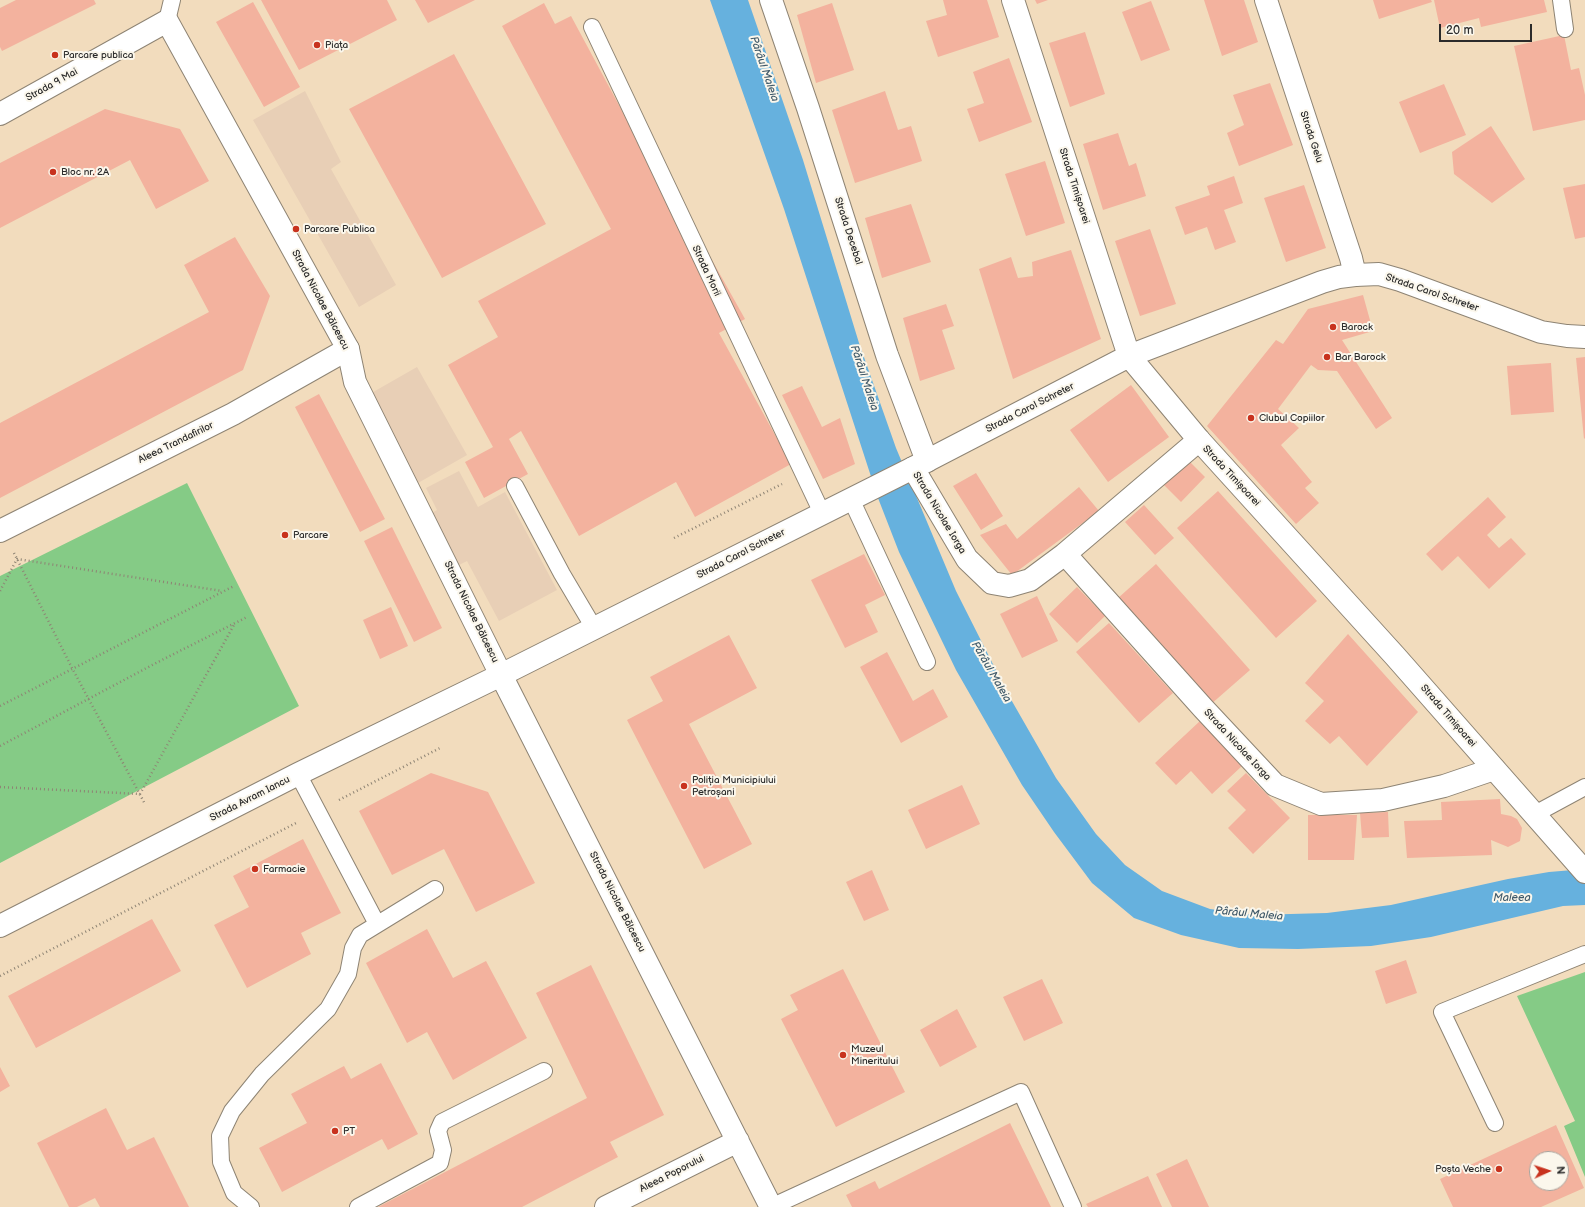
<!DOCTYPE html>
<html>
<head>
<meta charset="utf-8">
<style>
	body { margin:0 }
	#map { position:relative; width:1585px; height:1207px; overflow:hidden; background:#f2dcbd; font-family:"Balsamiq Sans",sans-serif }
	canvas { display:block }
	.north { position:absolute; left:1529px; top:1151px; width:40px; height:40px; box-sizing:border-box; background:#fbf7ec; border:1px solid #a8a59f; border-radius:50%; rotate:87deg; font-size:11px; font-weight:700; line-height:16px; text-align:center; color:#2b2b2b }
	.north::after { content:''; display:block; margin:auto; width:14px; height:18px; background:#c8321e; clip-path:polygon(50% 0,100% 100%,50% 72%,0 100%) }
	.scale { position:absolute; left:1439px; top:24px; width:93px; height:18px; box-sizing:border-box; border:2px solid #2b2b2b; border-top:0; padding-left:5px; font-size:12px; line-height:14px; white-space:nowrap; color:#2b2b2b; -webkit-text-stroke:3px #fbf7ec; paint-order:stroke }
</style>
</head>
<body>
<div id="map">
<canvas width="1585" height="1207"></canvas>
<div class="north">N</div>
<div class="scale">20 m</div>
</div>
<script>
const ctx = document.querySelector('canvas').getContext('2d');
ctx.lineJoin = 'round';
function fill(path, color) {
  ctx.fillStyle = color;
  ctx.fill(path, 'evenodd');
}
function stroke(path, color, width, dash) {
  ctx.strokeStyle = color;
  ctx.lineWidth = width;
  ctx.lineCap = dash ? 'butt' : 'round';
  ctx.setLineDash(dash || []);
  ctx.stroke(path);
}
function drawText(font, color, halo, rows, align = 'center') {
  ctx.font = font + ' "Balsamiq Sans",sans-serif';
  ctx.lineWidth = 4;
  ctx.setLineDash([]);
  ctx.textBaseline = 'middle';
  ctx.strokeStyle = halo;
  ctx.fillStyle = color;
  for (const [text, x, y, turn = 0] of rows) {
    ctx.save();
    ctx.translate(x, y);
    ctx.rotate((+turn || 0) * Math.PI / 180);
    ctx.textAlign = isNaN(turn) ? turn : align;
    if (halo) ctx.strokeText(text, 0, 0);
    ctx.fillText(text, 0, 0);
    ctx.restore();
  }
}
const built = new Path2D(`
	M305,91L341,162L331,169L396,285L359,307L253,120Z
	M417,367L467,455L418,483L368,395Z
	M459,471L478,507L505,492L557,590L499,621L467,561L455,567L428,515L437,510L426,488Z`);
const green = new Path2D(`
	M187,483L299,706L0,863V576Z
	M1585,972V1177L1564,1126L1575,1121L1517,996Z`);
const water = new Path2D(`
	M710,0H748L803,160L859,343L896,448L956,591L1009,696L1056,778L1096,834L1125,865L1162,891L1210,909L1254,915L1327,913L1391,905L1508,879L1549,872L1585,869V905L1563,906L1431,937L1371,946L1298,949L1239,948L1181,935L1134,918L1092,883L1054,832L1022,785L956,670L899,552L878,498L784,209Z`);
const building = new Path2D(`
	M16,0H94L96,4L2,51L0,47V8Z
	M261,0H387L397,20L299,70Z
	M415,0H475L428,23Z
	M943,0H987L999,37L938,57L926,21L947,15Z
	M1035,0H1048L1037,4Z
	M1204,0H1244L1258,42L1222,56Z
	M1373,0H1431L1432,2L1379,19Z
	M1434,0H1544L1547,12L1481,27L1479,18L1440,28Z
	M1151,1L1170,50L1141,61L1122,12Z
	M253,2L300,87L264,107L216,22Z
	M544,3L555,24L571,16L685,228H694L745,319L719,333L791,464L695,517L676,482L579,536L521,431L509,439L528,474L484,498L465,462L493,447L448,365L498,337L478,301L611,229L502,26Z
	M832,3L854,70L816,83L797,15Z
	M1085,32L1105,94L1070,107L1049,43Z
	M1564,35L1571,70L1579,68L1585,95V120L1533,131L1514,46Z
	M454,54L546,224L442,278L349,109Z
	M1009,58L1032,122L979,142L967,109L984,103L973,72Z
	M1270,83L1293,145L1239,166L1227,133L1244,125L1233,95Z
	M1444,84L1466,135L1420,153L1399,102Z
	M885,91L898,130L911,126L922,161L855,183L832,110Z
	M105,109L180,129L209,181L156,209L130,160L0,228V163Z
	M1491,126L1525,179L1492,203L1454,174L1452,152Z
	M1118,133L1129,166L1136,163L1146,196L1103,210L1083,144Z
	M1045,161L1065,223L1026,236L1005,174Z
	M1234,176L1243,203L1224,210L1236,242L1215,250L1207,227L1185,235L1175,207L1210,195L1207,186Z
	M1585,184V237L1575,239L1563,188Z
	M1304,185L1326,248L1286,262L1264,198Z
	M911,204L931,262L882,278L865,218Z
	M1150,229L1176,304L1140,316L1115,241Z
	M235,237L270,296L243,370L0,498V423L209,312L184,265Z
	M1071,250L1101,339L1013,379L979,269L1011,257L1018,278L1033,276L1032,262Z
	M1363,295L1373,331L1342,340L1392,418L1376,429L1337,371L1318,370L1311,365L1278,409L1299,428L1281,445L1312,482L1305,488L1319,503L1296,524L1207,426L1276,340L1283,344L1308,309Z
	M946,304L954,326L942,330L955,369L920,381L903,318Z
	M1585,357V438L1584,439L1576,358Z
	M1551,363L1554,412L1511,415L1507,366Z
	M1131,385L1169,437L1108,482L1070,430Z
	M802,386L822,427L840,418L855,464L823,479L782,395Z
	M319,394L385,519L360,532L295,407Z
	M1187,459L1205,477L1181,502L1163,484Z
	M976,473L1003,516L981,530L953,486Z
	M1079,487L1099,511L1012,575L980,535L1006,524L1017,539Z
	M1218,491L1317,601L1276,638L1177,528Z
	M1488,497L1506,517L1487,535L1499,548L1511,538L1526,554L1489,589L1458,556L1442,571L1426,554Z
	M1144,505L1174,538L1155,555L1125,522Z
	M392,527L442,628L414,642L364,541Z
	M864,554L885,595L865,605L878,632L845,648L811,580Z
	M1156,564L1250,670L1210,705L1117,599Z
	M1077,587L1105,616L1077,643L1049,614Z
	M1037,596L1058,641L1022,658L1000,614Z
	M391,607L408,646L380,659L363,620Z
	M1109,623L1173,693L1139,723L1076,652Z
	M1348,634L1418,712L1367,766L1339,736L1330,744L1305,721L1324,701L1305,683Z
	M729,635L757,688L689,724L752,844L704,869L627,720L663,701L650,677Z
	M887,652L913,701L933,689L948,717L901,743L860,667Z
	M1200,721L1242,766L1212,794L1191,771L1176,785L1155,763Z
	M431,773L488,792L535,883L476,912L444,849L392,875L359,811Z
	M1246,773L1290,818L1253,854L1228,828L1246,810L1227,791Z
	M962,785L980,824L926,849L908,810Z
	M1500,799L1501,814L1511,816L1517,819L1522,828L1520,841L1508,847L1491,840L1492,855L1407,858L1404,821L1442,820L1441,802Z
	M1388,812L1389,837L1362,838L1360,813Z
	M1308,815H1357L1354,860H1308Z
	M303,839L341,913L301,933L311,954L247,988L214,925L249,907L233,876Z
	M872,870L889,910L864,921L846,882Z
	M152,919L181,971L36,1048L8,996Z
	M427,929L453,978L486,961L527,1038L453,1080L427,1032L407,1043L366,963Z
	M1406,960L1417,993L1386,1004L1375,971Z
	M591,965L664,1115L610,1142L618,1157L522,1207H378L587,1098L536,993Z
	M843,969L905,1092L836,1127L781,1019L798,1010L790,995Z
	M1042,979L1063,1023L1024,1041L1003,997Z
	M957,1009L977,1047L940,1067L920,1030Z
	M381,1063L418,1134L388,1150L382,1139L282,1192L259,1148L307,1123L291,1094L344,1066L351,1079Z
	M0,1067L10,1086L0,1092Z
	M106,1108L127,1150L154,1137L189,1207H100L95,1198L77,1207H69L37,1143Z
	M1010,1123L1051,1207H852L846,1195L875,1181L879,1189Z
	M1556,1125L1584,1188L1541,1207H1453L1440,1179ZM1537,1159H1561V1183H1537Z
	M1187,1159L1209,1207H1172L1156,1174Z
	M1148,1176L1162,1207H1088L1086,1204Z`);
const path = new Path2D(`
	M674,538L782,484
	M14,553L72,668L145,804
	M0,591L17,559L222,591
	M0,706L234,586
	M0,746L156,663L247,617
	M0,787L140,794L235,623
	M339,800L440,748
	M0,976L296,823`);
const service = new Path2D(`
	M1561,0L1565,29
	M167,21L172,0
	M592,27L822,513
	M515,486L562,574L594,628
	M851,499L927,662
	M298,774L377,924
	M1535,814L1585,787
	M1495,1123L1442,1012L1585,954
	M251,1207L234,1193L221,1162L220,1136L232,1111L262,1074L328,1009L348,974L353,948L360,935L435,889
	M358,1207L440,1163L443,1150L438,1131L442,1122L544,1071
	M771,1207L1021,1092L1073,1207`);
const pedestrian = new Path2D(`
	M348,349L355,382L501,675`);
const minor = new Path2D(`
	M771,0L808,108L887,355L927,461
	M1266,0L1351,258L1355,275
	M0,114L167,21L348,349L233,414L0,531
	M1199,440L1065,554L1203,708L1275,785L1321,804L1383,800L1444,786L1494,769
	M913,468L967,559L992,583L1009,586L1030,580L1065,554
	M501,675L771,1207
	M606,1207L738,1141`);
const tertiary = new Path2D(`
	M1013,0L1129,356L1199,440L1395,656L1585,872
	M0,926L298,774L501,675L913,468L1129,356L1322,282L1339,277L1355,275L1379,274L1400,280L1541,332L1567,336L1585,337`);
const markers = [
	[317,45,4,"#c8321e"],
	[55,55,4,"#c8321e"],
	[53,172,4,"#c8321e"],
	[296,229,4,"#c8321e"],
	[1333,327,4,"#c8321e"],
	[1327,357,4,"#c8321e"],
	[1251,418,4,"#c8321e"],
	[285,535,4,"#c8321e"],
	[684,786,4,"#c8321e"],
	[255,869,4,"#c8321e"],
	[843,1055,4,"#c8321e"],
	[335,1131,4,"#c8321e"],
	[1499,1169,4,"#c8321e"]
];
const poiNames = [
	["Piața",325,45],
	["Parcare publica",63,55],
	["Bloc nr. 2A",61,172],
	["Parcare Publica",304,229],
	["Barock",1341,327],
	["Bar Barock",1335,357],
	["Clubul Copiilor",1259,418],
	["Parcare",293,535],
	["Poliția Municipiului",692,780],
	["Petroșani",692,792],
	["Farmacie",263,869],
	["Muzeul",851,1049],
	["Mineritului",851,1061],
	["PT",343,1131],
	["Poșta Veche",1491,1169,"right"]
];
const streetNames = [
	["Strada 9 Mai",52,85,-29],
	["Strada Gelu",1311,137,72],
	["Strada Timișoarei",1074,186,72],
	["Strada Decebal",848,231,72],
	["Strada Morii",706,271,65],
	["Strada Carol Schreter",1432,293,19],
	["Strada Nicolae Bălcescu",320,300,62],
	["Strada Carol Schreter",1030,408,-27],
	["Aleea Trandafirilor",176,443,-26],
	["Strada Timișoarei",1231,476,47],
	["Strada Nicolae Iorga",939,513,59],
	["Strada Carol Schreter",741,554,-27],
	["Strada Nicolae Bălcescu",471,612,64],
	["Strada Timișoarei",1448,716,49],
	["Strada Nicolae Iorga",1237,745,47],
	["Strada Avram Iancu",250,799,-27],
	["Strada Nicolae Bălcescu",617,902,63],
	["Aleea Poporului",672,1174,-27]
];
const waterNames = [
	["Pârâul Maleia",764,69,71],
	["Pârâul Maleia",864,378,72],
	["Pârâul Maleia",991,672,60],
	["Maleea",1512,898],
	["Pârâul Maleia",1249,914,5]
];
fill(built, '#e8cfb6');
fill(green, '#85cb86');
fill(water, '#66b1de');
fill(building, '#f3b29e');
stroke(service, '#8e8474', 18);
stroke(pedestrian, '#8e8474', 24);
stroke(minor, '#8e8474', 24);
stroke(tertiary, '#8e8474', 24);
stroke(path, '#8e8474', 2.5, [1, 3]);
stroke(service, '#fff', 16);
stroke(pedestrian, '#fff', 22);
stroke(minor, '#fff', 22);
stroke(tertiary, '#fff', 22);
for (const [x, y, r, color] of markers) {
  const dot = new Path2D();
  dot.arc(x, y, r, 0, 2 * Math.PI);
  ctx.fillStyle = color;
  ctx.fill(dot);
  stroke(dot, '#fbf7ec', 1.5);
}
drawText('10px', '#2b2b2b', '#fbf7ec', poiNames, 'left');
drawText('10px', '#2b2b2b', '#fbf7ec', streetNames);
drawText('italic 11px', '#405a6a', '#fbf7ec', waterNames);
</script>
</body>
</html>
